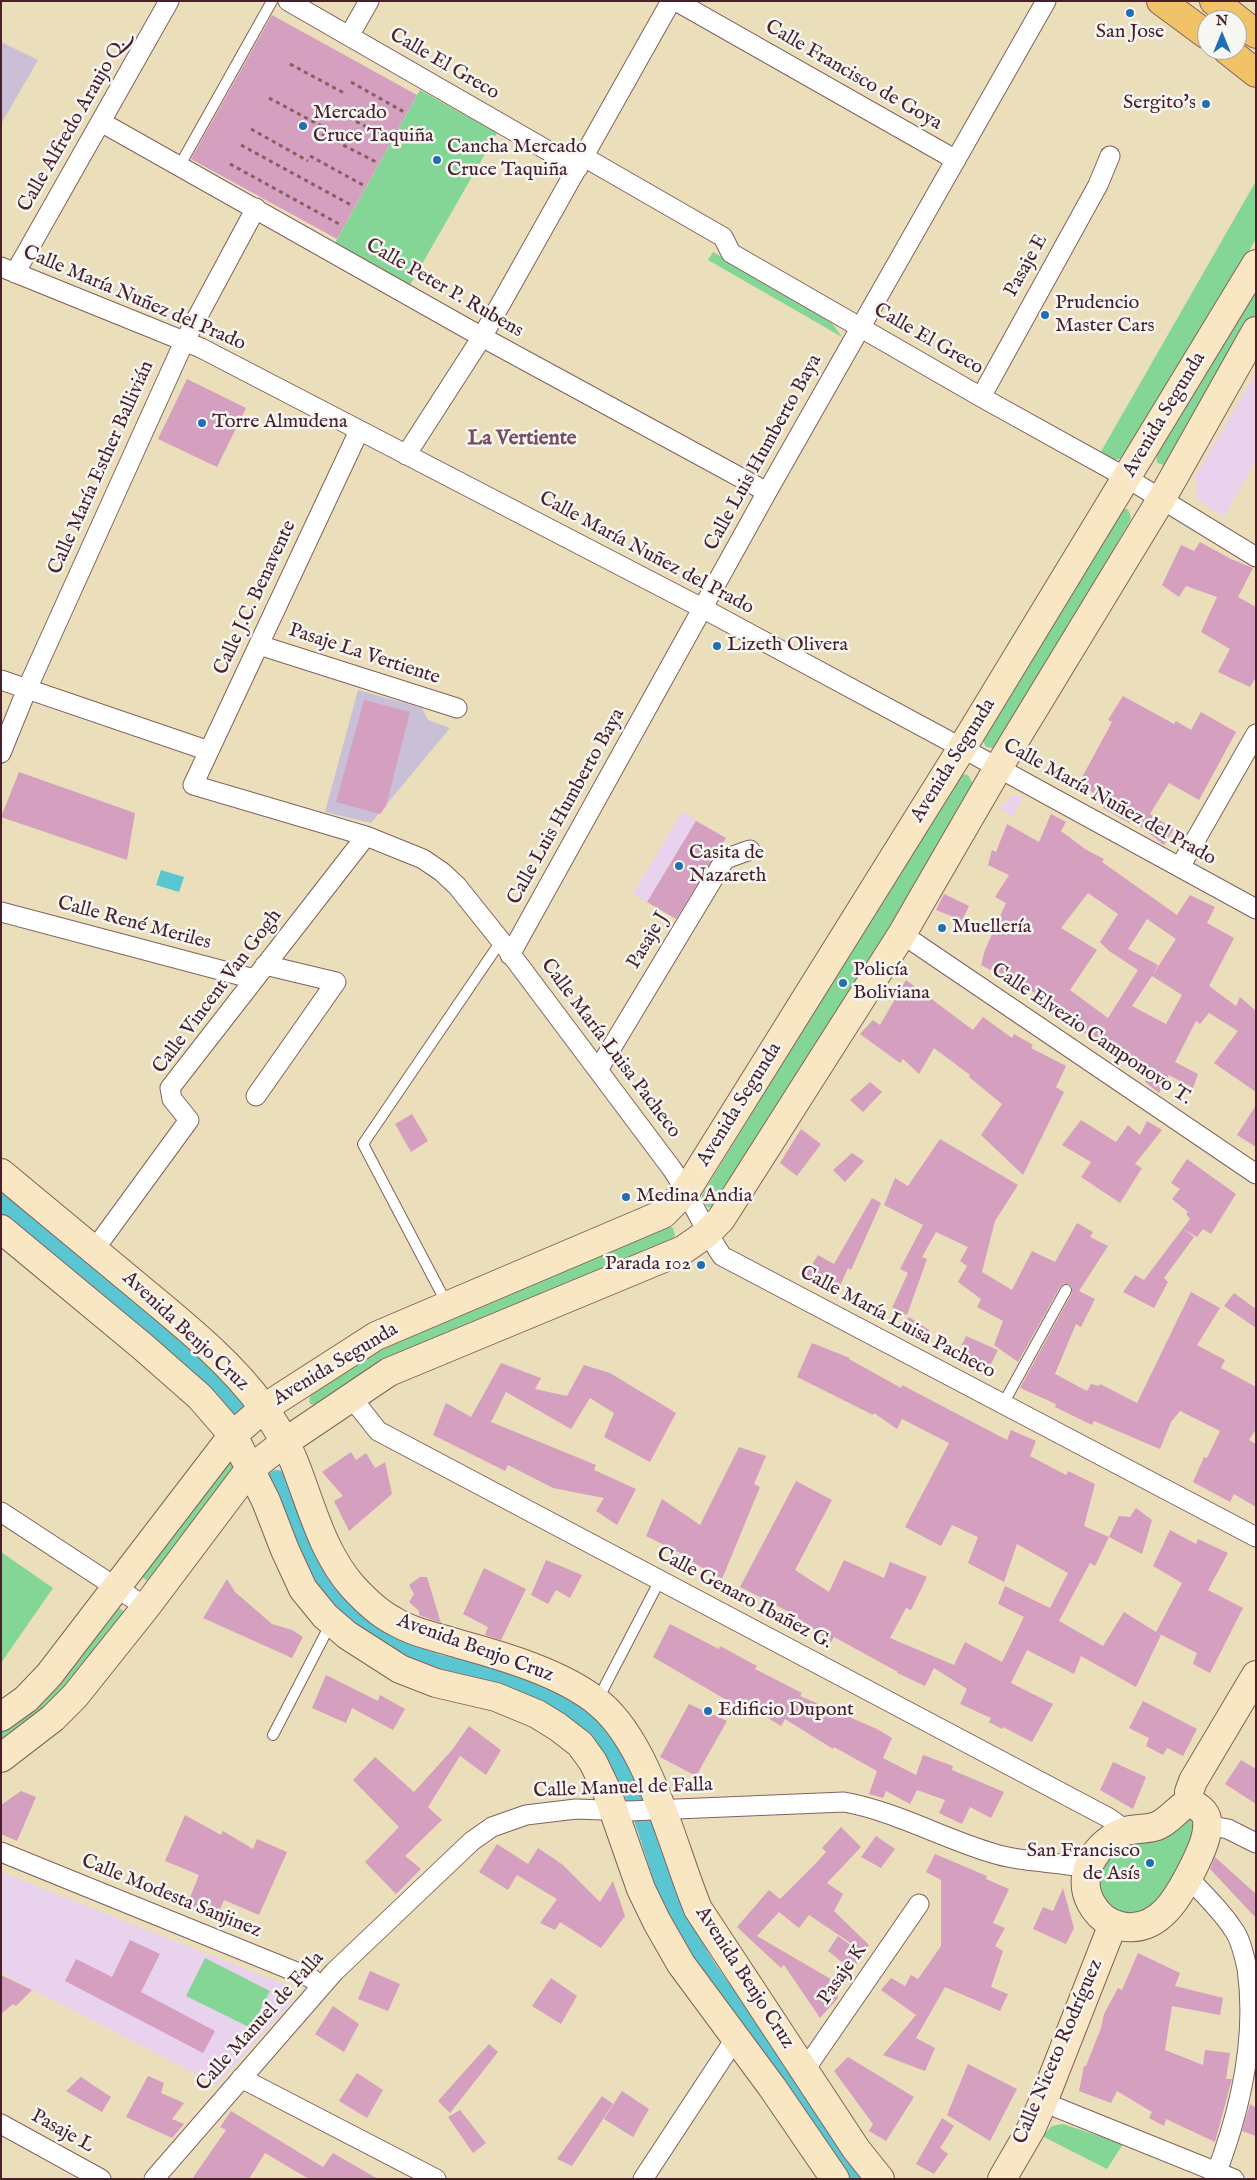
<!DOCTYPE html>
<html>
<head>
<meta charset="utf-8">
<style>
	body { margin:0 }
	#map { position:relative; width:1257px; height:2180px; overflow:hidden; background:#ebdeba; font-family:"IM FELL English",serif }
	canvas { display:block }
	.frame { position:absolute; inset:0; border:2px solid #4a1f2b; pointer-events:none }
	.north { position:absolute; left:1197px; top:10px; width:50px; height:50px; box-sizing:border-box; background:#f6f6f2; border:1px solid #b1a0a2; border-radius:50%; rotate:0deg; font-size:14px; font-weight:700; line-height:20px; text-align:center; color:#4a1f2b }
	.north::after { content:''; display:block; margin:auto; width:18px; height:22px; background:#1f6fb2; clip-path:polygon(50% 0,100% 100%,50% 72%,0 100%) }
</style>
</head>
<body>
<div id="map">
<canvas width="1257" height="2180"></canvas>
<div class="frame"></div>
<div class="north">N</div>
</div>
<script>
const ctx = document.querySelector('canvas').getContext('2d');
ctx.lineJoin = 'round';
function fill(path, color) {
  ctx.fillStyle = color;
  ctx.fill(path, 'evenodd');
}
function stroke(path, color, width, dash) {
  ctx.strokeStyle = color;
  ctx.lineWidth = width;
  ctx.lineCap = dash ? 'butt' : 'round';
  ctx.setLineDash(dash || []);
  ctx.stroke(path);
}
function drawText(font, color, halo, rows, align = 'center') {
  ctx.font = font + ' "IM FELL English",serif';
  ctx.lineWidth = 5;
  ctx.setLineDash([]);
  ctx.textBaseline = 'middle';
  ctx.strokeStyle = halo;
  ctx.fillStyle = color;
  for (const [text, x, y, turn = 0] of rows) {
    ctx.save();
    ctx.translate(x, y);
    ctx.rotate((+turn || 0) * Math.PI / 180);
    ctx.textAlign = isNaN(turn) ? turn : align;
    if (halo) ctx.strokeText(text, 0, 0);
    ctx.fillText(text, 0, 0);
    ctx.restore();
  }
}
const built = new Path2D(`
	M1256,373V460L1224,517L1197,500L1196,475Z
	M1013,795L1023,797L1013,817L1000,808Z
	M682,812L726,838L677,919L633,894Z
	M1,1872L285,1985L293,2000L217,2085L1,1973Z`);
const industrial = new Path2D(`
	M1,42L38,60L1,124Z
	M358,690L422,708L428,720L450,728L371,823L325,812Z`);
const green = new Path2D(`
	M420,90L497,133L410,285L335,243Z
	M1256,181V239L1128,456L1111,461L1099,455Z
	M713,252L828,318L842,337L708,260Z
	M1256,285V318L1169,461L1164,465L1157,463L1156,453Z
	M1121,509H1127L1130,513L1131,519L1001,745L992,748L986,747L983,741L984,736Z
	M963,774L968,775L975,787L896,923L714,1208L707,1207L702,1200V1195L957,779Z
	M666,1226L673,1228L675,1235L673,1240L317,1405L310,1404L309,1399L312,1393L359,1361L399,1338Z
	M231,1461L236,1468L147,1581L141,1576Z
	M1,1552L53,1588L1,1663Z
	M116,1606L125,1612L58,1698L1,1747V1732L15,1722Z
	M1190,1818L1194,1820L1197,1830L1162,1900L1136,1915L1111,1910C1108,1905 1103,1900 1101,1894C1098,1888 1099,1881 1100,1875C1105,1841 1162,1829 1190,1818Z
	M205,1958L270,1991L251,2028L186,1996Z
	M1063,2124L1123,2144L1107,2169L1042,2136L1052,2126Z`);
const water = new Path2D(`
	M161,870L184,877L179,892L156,885Z`);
const canal = new Path2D(`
	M1,1204L215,1383L238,1406
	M277,1480C290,1512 301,1546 319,1577C344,1618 386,1646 431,1662C444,1667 459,1669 473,1672C513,1681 556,1691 586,1720C631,1762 644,1820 663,1877C671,1903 683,1928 696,1951C711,1980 738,2010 757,2037C791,2084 823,2131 856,2179`);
const building = new Path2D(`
	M272,15L417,95L337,239L191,159Z
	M187,379L246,408L217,467L158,439Z
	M1200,542L1231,559L1253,568L1238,597L1256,607V677L1250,687L1218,672L1230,649L1201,632L1217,597L1186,586L1179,597L1162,585L1181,545L1194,551Z
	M1123,696L1174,724L1176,721L1191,730L1201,712L1236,732L1199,800L1169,783L1150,814L1174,829L1164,845L1131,819L1129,823L1103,808L1105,804L1080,781L1112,722L1108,720Z
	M364,700L410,712L386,806L380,814L336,802Z
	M19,772L135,813L127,860L1,817Z
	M1051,814L1066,822L1061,831L1085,849L1104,859L1102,862L1177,915L1190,895L1215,907L1207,923L1234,938L1209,986L1236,1006L1240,997L1256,1011V1092L1214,1063L1238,1031L1209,1013L1200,1024L1196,1021L1175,1062L1198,1074L1193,1088L1169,1075L1159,1093L1145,1082L1149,1075L1091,1034L1089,1036L1054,1013L1053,1015L1032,997L1035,993L981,965L985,950L1006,903L995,897L1009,875L988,865L992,850L996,852L1007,824L1039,842ZM1088,893L1118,914L1100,942L1109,951L1138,970L1108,1018L1070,990L1097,950L1061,928ZM1147,919L1176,939L1152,976L1158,965L1128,949ZM1152,976L1182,995L1166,1024L1132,1006Z
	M696,821L726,838L676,919L647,902Z
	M944,894L969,906L961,923L951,916L936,910Z
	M906,980L973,1030L983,1017L1012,1038L1014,1034L1033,1045L1031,1048L1066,1066L1056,1087L1064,1092L1023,1175L981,1135L1002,1104L969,1077L970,1075L934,1048L919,1074L903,1059L900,1063L860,1034L873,1020L880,1025Z
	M870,1082L882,1092L863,1112L850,1100Z
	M1256,1105V1147L1237,1135Z
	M412,1114L428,1141L411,1152L395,1124Z
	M1081,1120L1116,1142L1128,1125L1140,1135L1147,1121L1162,1130L1135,1164L1142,1168L1120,1203L1081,1177L1091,1162L1062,1145Z
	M801,1129L821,1144L797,1176L780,1163Z
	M940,1139L1018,1185L995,1221L982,1272L1012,1290L1032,1251L1055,1262L1077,1223L1093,1232L1090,1237L1108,1246L1079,1291L1095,1299L1081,1327L1076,1324L1055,1374L1087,1391L1091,1384L1099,1386L1100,1384L1137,1403L1191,1292L1220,1308L1197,1345L1225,1360L1221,1368L1256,1387V1429L1249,1440L1256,1444V1507L1234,1494L1230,1502L1193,1482L1204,1457L1207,1458L1220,1431L1180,1411L1171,1422L1160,1449L1094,1421L1092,1425L1055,1407L1056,1404L1020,1388L1072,1293V1287L1069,1284H1063L1060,1287L1018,1362L994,1345L1003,1321L977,1307L981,1299L958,1282L967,1266L960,1261L968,1247L936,1232L922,1257L927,1259L907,1315L892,1308L908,1273L900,1269L923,1225L884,1205L895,1178L908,1186Z
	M852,1153L864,1161L845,1182L833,1170Z
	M1187,1159L1236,1194L1211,1234L1203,1229L1197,1237L1183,1229L1194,1237L1164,1278L1168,1282L1154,1308L1123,1292L1135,1275L1144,1280L1190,1219L1186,1214L1188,1212L1172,1199L1180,1189L1171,1183Z
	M872,1198L881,1203L851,1270L848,1268L837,1293L804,1277L818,1255L834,1264Z
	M1234,1293L1256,1309V1328L1224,1306Z
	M909,1317L929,1330L924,1343L899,1331Z
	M966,1336L998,1350L985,1376L954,1361Z
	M812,1343L850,1358L849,1359L901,1388L902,1385L1007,1440L1011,1430L1036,1441L1030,1456L1066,1475L1068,1471L1095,1484L1084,1526L1109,1537L1095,1566L1090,1563L1059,1621L1103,1646L1124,1612L1156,1632L1182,1583L1153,1566L1170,1530L1196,1544L1198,1539L1228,1553L1208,1590L1243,1608L1210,1673L1193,1664L1197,1653L1156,1632L1161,1635L1136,1687L1081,1656L1074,1674L1027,1650L1011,1683L1053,1704L1032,1742L1003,1727L1002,1729L989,1722L991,1718L960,1704L967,1689L934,1668L925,1686L897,1673L898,1672L834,1637L831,1642L791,1613L740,1587L796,1481L832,1500L795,1570L829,1592L844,1560L884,1578L890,1562L927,1577L911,1610L906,1608L890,1638L954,1665L965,1642L1002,1662L1024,1617L998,1604L1005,1586L1050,1608L1068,1573L1017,1544L1004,1582L968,1563L978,1537L952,1525L941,1546L905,1527L949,1443L902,1419L897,1429L874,1413L873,1415L797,1377Z
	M501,1363L541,1378L535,1389L567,1396L584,1365L610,1373L676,1413L650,1462L604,1437L614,1413L590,1398L571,1429L506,1392L491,1422L596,1465L594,1470L636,1489L617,1525L596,1511L604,1498L553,1488L508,1465L505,1471L433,1435L446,1403L471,1417Z
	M739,1447L766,1456L754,1484L760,1487L722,1579L683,1557L684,1555L646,1536L662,1499L700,1525Z
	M351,1452L356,1460L366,1453L375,1468L385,1462L392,1494L349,1531L334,1501L343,1496L322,1472Z
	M1136,1508L1152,1520L1142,1554L1109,1537L1119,1516L1130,1517Z
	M546,1560L582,1575L570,1598L556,1590L548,1604L531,1595Z
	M484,1568L526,1589L501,1640L485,1635L488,1627L463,1614Z
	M420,1577H427L441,1623L419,1615V1611L409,1602L414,1594L409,1585Z
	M227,1579L235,1592L272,1624L292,1630L303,1637L292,1658L203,1618Z
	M670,1624L719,1649L720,1646L757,1666L755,1669L802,1693L800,1696L877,1729L892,1738L883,1758L916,1775L923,1755L953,1766L952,1770L1004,1792L991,1818L970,1807L962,1824L939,1813L945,1800L917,1790L910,1804L886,1791L883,1798L869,1794L877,1771L834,1747L833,1749L785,1719L781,1726L738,1700L735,1705L653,1657Z
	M326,1675L378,1701L380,1695L405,1709L393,1730L352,1708L346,1723L312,1708Z
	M1143,1701L1197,1729L1183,1756L1167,1748L1163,1755L1146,1746L1149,1738L1129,1728Z
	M689,1704L727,1721L696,1776L660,1757Z
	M469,1726L501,1750L486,1775L460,1756L428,1807L442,1820L405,1856L421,1869L396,1894L365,1862L399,1827L353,1780L375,1757L414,1792L452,1750Z
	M1241,1760L1256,1769V1804L1225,1784Z
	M1113,1762L1146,1777L1133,1809L1100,1790Z
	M21,1791L36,1797L17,1841L1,1834V1805Z
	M185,1815L221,1835L223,1831L253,1849L257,1839L287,1852L259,1915L224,1900L215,1921L186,1907L199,1875L165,1861Z
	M841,1827L861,1847L827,1883L843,1894L834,1911L869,1945L864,1952L809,1915L799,1928L779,1912L757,1936L841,1985L837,1992L838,1998L820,2018L784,1965L781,1968L737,1927L769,1890L780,1899L818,1861L826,1852L822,1848Z
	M876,1836L895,1849L881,1868L861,1857Z
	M497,1844L528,1864L538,1848L563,1865L600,1902L613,1881L625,1916L601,1948L560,1922L555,1930L540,1923L557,1899L517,1875L508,1890L479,1872Z
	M935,1854L987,1876L986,1879L1009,1889L993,1923L1005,1928L995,1946L1003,1951L991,1987L1008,1994L1000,2011L945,1987L916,2038L935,2048L925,2071L883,2055L916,2015L881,1990L891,1978L905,1986L911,1975L918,1979L941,1946V1880L926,1872Z
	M1215,1857L1256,1894V1918L1210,1869Z
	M1063,1888L1074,1928L1066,1944L1033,1929L1043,1907L1053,1911Z
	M838,1936L863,1954L852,1970L828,1951Z
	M130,1940L160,1954L141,1992L215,2031L203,2053L65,1981L76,1959L112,1977Z
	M1138,1953L1180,1973L1175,1986L1223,1998L1220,2015L1172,2006L1165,2050L1203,2065L1205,2050L1230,2053L1226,2079H1232L1215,2142L1166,2119L1164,2126L1149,2118L1152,2112L1117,2091L1111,2103L1079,2091L1084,2066H1086L1101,2028L1104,2014L1118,1988L1122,1990Z
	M370,1971L400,1984L388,2011L358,1999Z
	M1,1975L32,1990L16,2006L13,2004L1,2014Z
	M551,1978L577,1996L561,2024L532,2006Z
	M333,2006L359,2024L344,2052L315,2034Z
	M489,2044L498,2052L450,2113L438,2101Z
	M848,2057L914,2097L886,2141L869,2131L873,2124L834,2071Z
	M968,2064L1017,2089L990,2141L947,2115Z
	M357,2073L383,2090L367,2118L339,2101Z
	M148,2076L164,2083L161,2093L184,2103L172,2119L184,2124L172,2138L126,2117Z
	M81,2077L111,2097L102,2112L66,2091Z
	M622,2091L649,2109L633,2137L604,2119Z
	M602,2096L613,2104L572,2166L557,2159Z
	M1250,2104L1256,2108V2136L1242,2131Z
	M460,2110L486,2143L473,2153L448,2117Z
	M231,2111L323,2167L333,2153L378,2179H309L265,2153L249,2179H192L226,2130L220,2127Z
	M942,2118L954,2126L940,2148L948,2154L934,2174L916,2164Z`);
const path = new Path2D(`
	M290,64L344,93
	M351,82L404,112
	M269,98L325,128
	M335,110L389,139
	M251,129L308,161
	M322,134L376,162
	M241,145L351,205
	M310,156L363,185
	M230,164L341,225`);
const lane = new Path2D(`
	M180,165L272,1
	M447,1304L363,1144L501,941
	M1003,1404L1066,1290
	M597,1701L660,1580
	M273,1735L331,1623`);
const street = new Path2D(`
	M288,1L578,168
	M676,1L956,160
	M349,36L369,1
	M101,122L482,337L767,492
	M584,157L723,237L731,253L981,397L1127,478L1256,557
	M1,267L201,348L704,609L962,748L1256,909
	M15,273L169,1
	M981,397L1098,185L1110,156
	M359,431L193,785L366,836L423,859L442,872L457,886L501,941L672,1169C691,1197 703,1228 722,1256L1256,1537
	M406,455L482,337L671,1
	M259,645L457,708
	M1,680L209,751
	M1,753L27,689L184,342L256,208
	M1180,867L1256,734
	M1,912L254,979
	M902,934L1256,1174
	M510,955L767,492L1046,1
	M598,1070L725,859L750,850
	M256,1096L336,982L265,965
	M94,1250L189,1120L172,1099L170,1088L366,836
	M351,1397L378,1431L1109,1818L1127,1831
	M1,1512L146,1607
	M1207,1825L1228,1829L1256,1843
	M1,1852L311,1978L321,1987
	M1188,1877C1203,1894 1221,1910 1233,1929C1241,1939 1244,1956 1247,1968C1257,2039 1240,2113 1214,2179
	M804,2071L919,1904
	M241,2078L436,2179
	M1043,2102L1234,2179
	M1,2124L101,2179
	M154,2179L334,1972L472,1841L492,1827L526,1815L576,1809L629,1811L844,1802C894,1811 940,1837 989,1852C1022,1863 1054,1861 1087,1868
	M643,2179L735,2039`);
const secondary = new Path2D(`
	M1,1173C46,1210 91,1248 136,1285C180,1322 229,1360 263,1407C277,1427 290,1449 298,1472C313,1512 324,1554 353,1587C365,1600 378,1613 394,1621C414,1633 437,1637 459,1644C503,1656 565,1674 600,1704C650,1746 673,1849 698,1909L856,2149L880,2179
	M1,1229L142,1346L200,1397L233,1435L266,1501L285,1550L303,1589L325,1616L347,1635L400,1669L436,1683L496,1697L537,1714L558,1727L580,1744L593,1762L606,1789L641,1889L657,1922L681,1964L772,2087L835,2179
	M1,1717L26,1699L49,1675L233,1435L264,1408L376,1336L663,1214L686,1191L962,748L1256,264
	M1,1758L53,1718L75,1696L146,1607L249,1470L285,1442L389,1372L683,1250L706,1234L721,1219L902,934L998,768L1162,498L1256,331
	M1189,1802C1197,1806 1206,1811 1207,1820C1209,1835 1201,1851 1195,1864C1180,1894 1160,1935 1120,1926C1107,1923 1097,1914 1091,1903C1075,1874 1097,1841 1126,1831C1136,1828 1149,1830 1159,1825C1171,1819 1178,1808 1189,1802Z
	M1189,1802V1792L1193,1781L1256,1675
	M1002,2179L1031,2129L1043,2102L1113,1924`);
const primary = new Path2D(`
	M1161,1L1207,35
	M1214,1L1256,34
	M1227,50L1256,73`);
const markers = [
	[1130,13,5,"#1f6fb2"],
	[1206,104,5,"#1f6fb2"],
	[303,126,5,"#1f6fb2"],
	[437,160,5,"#1f6fb2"],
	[1045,315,5,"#1f6fb2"],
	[202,423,5,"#1f6fb2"],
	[717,646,5,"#1f6fb2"],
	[679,866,5,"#1f6fb2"],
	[942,928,5,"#1f6fb2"],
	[843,983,5,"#1f6fb2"],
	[626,1197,5,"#1f6fb2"],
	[701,1265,5,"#1f6fb2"],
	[708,1711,5,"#1f6fb2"],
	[1150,1863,5,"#1f6fb2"]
];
const poiNames = [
	["San Jose",1130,33,"center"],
	["Sergito's",1196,104,"right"],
	["Mercado",313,114],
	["Cruce Taquiña",313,137],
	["Cancha Mercado",447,148],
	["Cruce Taquiña",447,171],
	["Prudencio",1055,304],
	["Master Cars",1055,327],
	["Torre Almudena",212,423],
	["Lizeth Olivera",727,646],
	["Casita de",689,854],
	["Nazareth",689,877],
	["Muellería",952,928],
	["Policía",853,971],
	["Boliviana",853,994],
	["Medina Andia",636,1197],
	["Parada 102",691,1265,"right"],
	["Edificio Dupont",718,1711],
	["San Francisco",1140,1852,"right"],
	["de Asís",1140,1875,"right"]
];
const streetNames = [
	["Calle El Greco",444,65,30],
	["Calle Francisco de Goya",853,76,30],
	["Calle Alfredo Araujo Q.",73,126,-60],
	["Pasaje E",1027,266,-61],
	["Calle Peter P. Rubens",444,289,30],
	["Calle María Nuñez del Prado",134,299,23],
	["Calle El Greco",928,340,30],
	["Avenida Segunda",1165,415,-59],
	["Calle Luis Humberto Baya",764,453,-61],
	["Calle María Esther Ballivián",102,468,-66],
	["Calle María Nuñez del Prado",646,554,28],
	["Calle J.C. Benavente",256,598,-65],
	["Pasaje La Vertiente",364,655,18],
	["Avenida Segunda",954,761,-58],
	["Calle María Nuñez del Prado",1109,803,29],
	["Calle Luis Humberto Baya",567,807,-61],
	["Calle René Meriles",134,924,15],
	["Pasaje J",649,941,-59],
	["Calle Vincent Van Gogh",218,992,-53],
	["Calle Elvezio Camponovo T.",1091,1035,34],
	["Calle María Luisa Pacheco",610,1049,53],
	["Avenida Segunda",740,1105,-58],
	["Calle María Luisa Pacheco",897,1323,28],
	["Avenida Benjo Cruz",185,1332,43],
	["Avenida Segunda",336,1365,-31],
	["Calle Genaro Ibañez G.",744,1599,28],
	["Avenida Benjo Cruz",475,1649,20],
	["Calle Manuel de Falla",623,1789,-2],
	["Calle Modesta Sanjinez",171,1897,22],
	["Pasaje K",843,1975,-55],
	["Avenida Benjo Cruz",744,1978,57],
	["Calle Manuel de Falla",261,2022,-48],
	["Calle Niceto Rodríguez",1059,2052,-67],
	["Pasaje L",62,2132,29]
];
const neighbourhoodNames = [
	["La Vertiente",522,440]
];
fill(built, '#e8d2ee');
fill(industrial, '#c9bfd7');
fill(green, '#84d697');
fill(water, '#5ac6d2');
stroke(canal, '#5ac6d2', 20);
fill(building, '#d59fc0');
stroke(lane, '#82625d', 12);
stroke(street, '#82625d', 21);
stroke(secondary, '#82625d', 30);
stroke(primary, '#82625d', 30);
stroke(path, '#82625d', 3, [4, 4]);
stroke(lane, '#fff', 10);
stroke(street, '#fff', 19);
stroke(secondary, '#f9e7c3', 28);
stroke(primary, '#f0c369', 28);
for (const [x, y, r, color] of markers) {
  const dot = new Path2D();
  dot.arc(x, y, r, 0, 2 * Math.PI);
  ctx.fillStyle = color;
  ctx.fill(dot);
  stroke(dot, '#f6f6f2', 2);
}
drawText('20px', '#4a1f2b', '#f6f6f2', poiNames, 'left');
drawText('20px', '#4a1f2b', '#f6f6f2', streetNames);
drawText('bold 21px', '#7b4c5f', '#f6f6f2', neighbourhoodNames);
</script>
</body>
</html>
